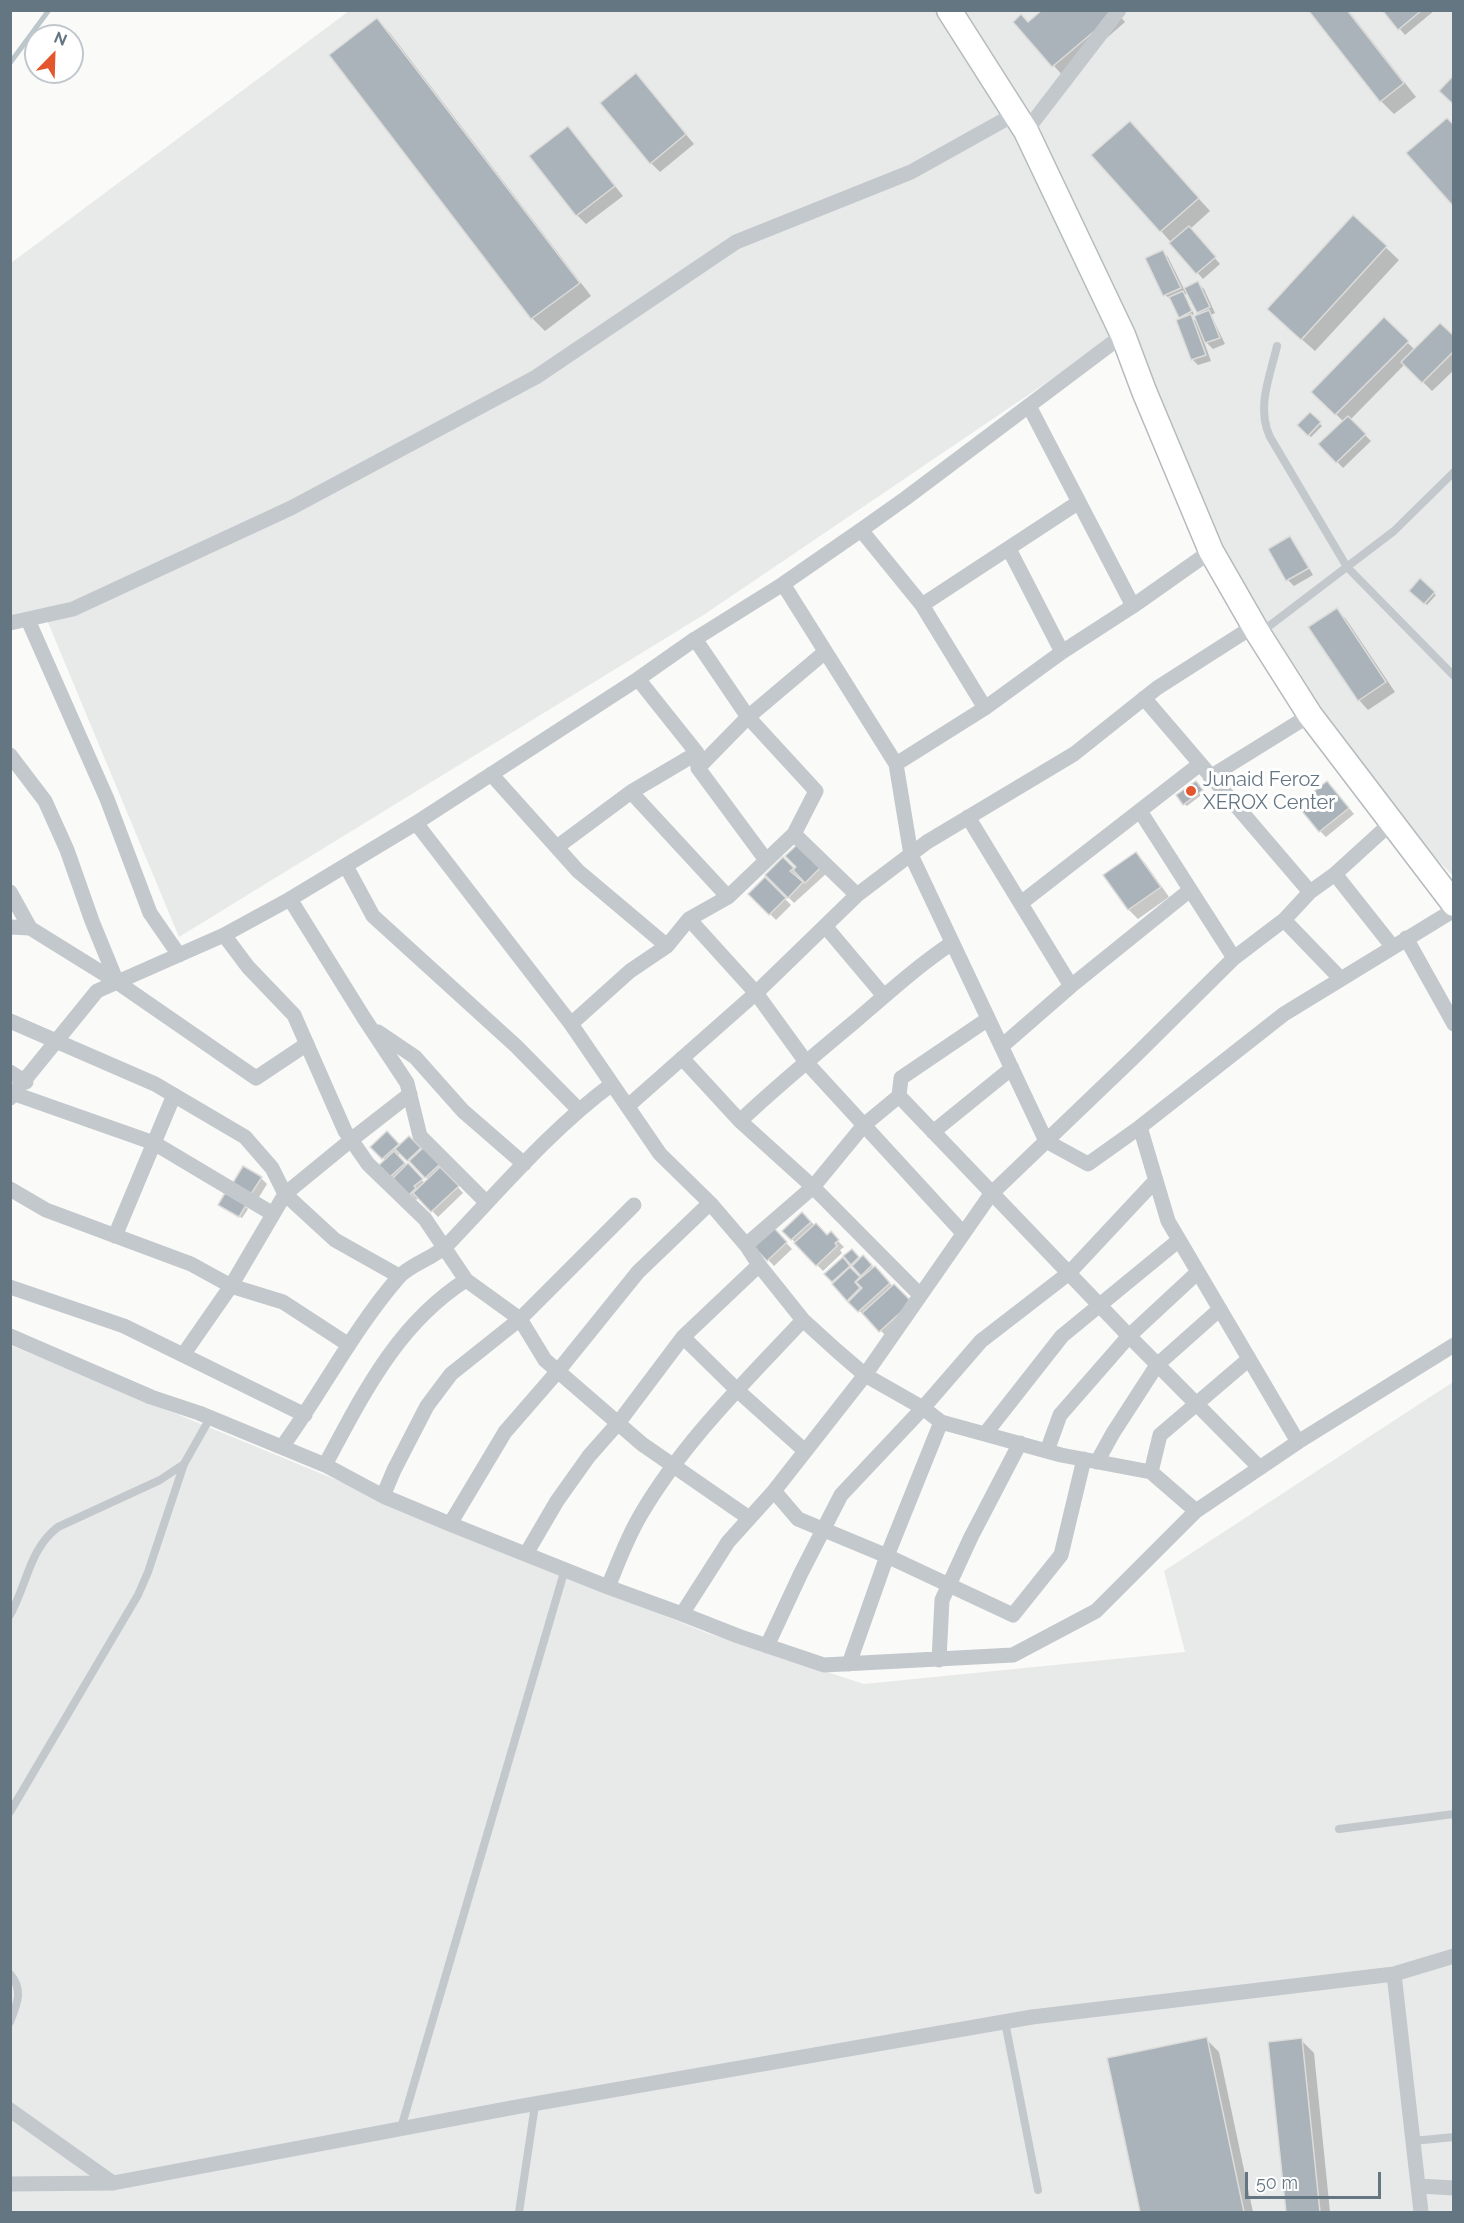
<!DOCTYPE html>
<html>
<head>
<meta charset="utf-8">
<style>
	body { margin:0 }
	#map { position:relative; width:1464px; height:2223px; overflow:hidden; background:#fafaf8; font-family:Raleway,sans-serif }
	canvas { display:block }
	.frame { position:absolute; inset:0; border:12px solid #657683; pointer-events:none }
	.north { position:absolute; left:24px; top:24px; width:60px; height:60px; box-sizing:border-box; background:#fff; border:2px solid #c1c8cd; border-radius:50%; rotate:23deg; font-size:16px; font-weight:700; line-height:24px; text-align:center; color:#657683 }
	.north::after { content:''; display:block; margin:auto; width:21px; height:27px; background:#e4572e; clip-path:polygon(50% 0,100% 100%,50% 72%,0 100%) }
	.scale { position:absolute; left:1245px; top:2172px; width:136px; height:27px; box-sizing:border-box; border:3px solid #657683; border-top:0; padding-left:8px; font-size:18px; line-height:21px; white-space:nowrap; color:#657683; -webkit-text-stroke:4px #fff; paint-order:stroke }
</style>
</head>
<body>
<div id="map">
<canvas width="1464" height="2223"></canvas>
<div class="frame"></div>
<div class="north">N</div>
<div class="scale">50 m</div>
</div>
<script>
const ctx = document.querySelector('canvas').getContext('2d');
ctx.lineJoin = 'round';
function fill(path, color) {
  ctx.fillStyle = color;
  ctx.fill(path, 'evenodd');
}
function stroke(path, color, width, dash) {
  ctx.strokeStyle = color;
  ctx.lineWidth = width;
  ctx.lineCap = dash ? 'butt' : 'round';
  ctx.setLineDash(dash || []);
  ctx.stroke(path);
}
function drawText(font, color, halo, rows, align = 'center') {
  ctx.font = font + ' Raleway,sans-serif';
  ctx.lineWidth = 6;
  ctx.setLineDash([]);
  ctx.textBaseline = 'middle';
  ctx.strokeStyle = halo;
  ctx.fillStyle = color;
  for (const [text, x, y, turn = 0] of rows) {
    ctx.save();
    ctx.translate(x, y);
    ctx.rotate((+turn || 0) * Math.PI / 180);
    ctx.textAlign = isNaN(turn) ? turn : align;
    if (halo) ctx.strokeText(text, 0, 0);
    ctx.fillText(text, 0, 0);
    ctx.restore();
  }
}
const built = new Path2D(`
	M349,11H1453V876L1377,797L1218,547L1130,326L705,614L179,937L47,620L11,628V263Z
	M10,1345L707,1633L864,1684L1185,1652L1164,1571L1453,1382V2212H11Z`);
const shadow = new Path2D(`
	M1115,10L1125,22L1063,76L1015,22L1029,24Z
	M1310,10H1348L1416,97L1394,114L1381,101Z
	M1384,10H1435L1405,35Z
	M377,20L390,33L591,296L545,331L532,318L331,55Z
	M636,75L694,144L660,172L651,163Z
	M1130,123L1210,211L1190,229L1220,264L1203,279L1161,231Z
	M568,128L623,196L586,224L577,215Z
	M1353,217L1399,260L1315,351L1281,321Z
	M1162,251L1168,257L1184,289L1198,283L1204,289L1215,313L1211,315L1225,344L1213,349L1203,339L1211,361L1198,365L1192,359L1182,319L1172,300L1165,295ZM1188,293L1200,315V325L1190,316L1194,314L1184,295Z
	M1384,319L1415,350L1454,338V370L1432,391L1405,364L1350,420L1371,441L1343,468L1320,444L1344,422L1313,392Z
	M1310,414L1322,426L1311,437L1299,425Z
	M1289,538L1295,544L1313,575L1294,586L1288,580Z
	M1420,581L1436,595L1427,605L1411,591Z
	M1337,610L1346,619L1395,692L1368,710L1359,700Z
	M1198,785L1204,793L1187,806L1184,804Z
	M1333,789L1354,814L1326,837L1320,831Z
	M799,845L827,873L794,903L767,875L783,859L795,871L798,868Z
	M1136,854L1145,863L1169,897L1138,919L1129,910L1105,875Z
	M765,879L791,905L776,920L750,894Z
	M387,1133L400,1147L409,1138L422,1151L424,1149L463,1193L438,1217L419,1197L416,1200L395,1177L393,1179L380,1166L386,1161L372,1147ZM401,1153L429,1180L425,1183L397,1156Z
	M261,1178L267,1184L256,1202L239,1192Z
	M220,1205L245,1206L248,1209L242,1218Z
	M802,1214L827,1236L830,1233L844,1247L840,1250L842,1253L823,1271L784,1231Z
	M774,1230L792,1249L774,1266L756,1247Z
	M852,1251L860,1260L863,1257L916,1309L886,1336L866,1316L865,1317L826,1274L843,1259L861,1280L864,1277L845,1257Z
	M1206,2039L1219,2052L1253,2212H1141L1108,2059Z
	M1301,2040L1314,2053L1330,2212H1287L1270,2043Z`);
const stream = new Path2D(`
	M10,63L49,10`);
const building = new Path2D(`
	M1042,10H1116L1117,12L1052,67L1013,22L1021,14L1028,22Z
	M1308,10H1347L1404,83L1380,102Z
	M1382,10H1422L1398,30Z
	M377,18L580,283L531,319L329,55Z
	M636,73L686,134L650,164L600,103Z
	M1454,75V105L1439,91Z
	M1447,118L1454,125V207L1406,153Z
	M1130,121L1199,198L1160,232L1091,155Z
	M568,126L615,186L576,216L529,156Z
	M1353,215L1387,246L1301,340L1267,309Z
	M1189,226L1216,257L1196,274L1169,243Z
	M1163,250L1181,288L1163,296L1145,258Z
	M1198,281L1210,307L1197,313L1184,288Z
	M1183,291L1192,311L1179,318L1169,297Z
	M1209,310L1220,338L1205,343L1194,316Z
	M1191,314L1206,355L1191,360L1176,320Z
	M1384,317L1409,341L1335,415L1311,392Z
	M1440,323L1454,336V351L1422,383L1401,362Z
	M1310,412L1321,422L1308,436L1297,425Z
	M1348,416L1366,434L1336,463L1318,444Z
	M1290,536L1309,568L1286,581L1268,549Z
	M1420,578L1435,592L1424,604L1409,591Z
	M1337,608L1386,682L1358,701L1308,627Z
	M1196,781L1203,790L1183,805L1176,795Z
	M1327,781L1349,808L1319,832L1297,805Z
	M799,843L822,866L805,883L793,870L796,867L785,856Z
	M1136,852L1161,887L1128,910L1103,875Z
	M783,857L794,868L790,871L803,882L788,898L765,875Z
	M765,877L786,898L769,915L748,894Z
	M387,1131L399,1144L382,1159L370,1147Z
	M409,1136L421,1148L407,1161L395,1149Z
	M424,1147L440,1164L425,1178L409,1161Z
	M394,1151L405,1163L389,1178L378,1166Z
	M408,1163L423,1179L414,1186L416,1188L409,1195L393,1178Z
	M243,1166L262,1177L249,1197L231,1186Z
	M440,1167L459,1186L431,1212L413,1193Z
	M225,1193L246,1205L239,1217L218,1205Z
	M802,1212L811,1222L791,1240L782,1231Z
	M816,1223L827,1235L831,1231L839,1240L835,1243L837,1246L816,1266L794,1243Z
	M774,1228L787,1242L767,1261L754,1247Z
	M852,1249L859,1257L851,1265L843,1256Z
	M863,1255L872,1265L861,1276L852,1266Z
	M843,1257L850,1266L832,1282L824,1274Z
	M875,1266L890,1283L858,1312L848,1302L862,1288L856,1282Z
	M850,1267L860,1277L855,1282L860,1288L847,1301L832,1284Z
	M894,1284L912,1302L879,1332L862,1313Z
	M1207,2037L1244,2212H1140L1107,2058Z
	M1302,2038L1320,2212H1286L1268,2042Z`);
const lane = new Path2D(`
	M1277,346C1270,376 1256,408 1270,437L1347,567L1454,676
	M1260,633L1394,531L1454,472
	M10,1615C27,1585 29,1549 58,1527L160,1480L184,1464L210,1418
	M10,1812L138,1595L148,1572L184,1464
	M1339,1829L1454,1814
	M10,1974C24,1990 17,2004 10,2022
	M1005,2022L1038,2190
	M401,2128L565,1569
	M1413,2141L1454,2137
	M519,2212L535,2105`);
const street = new Path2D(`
	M1026,131L1119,10
	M1029,406L1133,606
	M861,530L922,605L985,708
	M1009,549L1062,652
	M783,584L896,764L911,855L1046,1141L1088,1164L1140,1127L1284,1014L1454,910
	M922,605L1079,502
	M28,620L107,799L150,913L179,955
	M10,623L73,609L291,508L536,377L736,242L911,172L1015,114
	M638,679L697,753L698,768L766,860
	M1144,698L1310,892
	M10,755L45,801L67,850L92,921L117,982
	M896,764L985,708L1062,652L1133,606L1211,551
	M698,768L748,717L825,652
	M491,774L578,871L667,946L689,919L728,897L794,834L816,791L748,717L695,639
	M1210,777L1310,715
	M631,792L728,897
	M1140,811L1234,958
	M968,817L1071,986L1190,890
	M416,823L571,1024L660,1154L710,1203L746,1245L759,1265L803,1320L836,1350L865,1375L923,1408L941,1422L1061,1455L1151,1472L1196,1511L1298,1442L1454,1345
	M794,834L857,895
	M557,847L631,792L697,753
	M346,866L373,916L516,1046L578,1109
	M1335,874L1392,946
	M10,892L30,928L117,982L256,1078L307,1044
	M290,899L364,1018L407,1083L420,1136L486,1202
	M1021,903L1200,764
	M689,919L756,993L806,1062L963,1233
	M1284,920L1340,978
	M825,926L884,996
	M10,927L30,928
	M224,935L248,967L294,1015L345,1131L368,1164L425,1219L466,1280L520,1319L545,1360L642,1444L749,1518
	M1406,938L1454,1024
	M10,1021L155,1084L245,1137L272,1168L285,1194L335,1240L399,1276
	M571,1024L630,971L667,946
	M378,1032L415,1057L463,1111L524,1164
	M1002,1046L1071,986
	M682,1058L740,1121L813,1187L920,1295
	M10,1072L26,1082
	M15,1094L154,1143L273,1214
	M899,1096L901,1078L988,1019
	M10,1098L97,991L224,935L290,899L416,823L638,679L695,639L783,584L861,530L906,498L1123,335
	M628,1106L756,993L857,895L927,842L1074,754L1157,688L1254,626
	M740,1121C778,1085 818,1052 859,1018C889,992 919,965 952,943
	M1140,1127L1168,1221L1298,1442
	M933,1132L1012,1068
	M10,1189L46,1210L191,1264L231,1286L283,1302L349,1345
	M115,1236L174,1095
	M746,1245L813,1187L864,1125L899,1096L1129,1336L1260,1468
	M10,1287L124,1326L305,1415
	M10,1336L151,1397L199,1413L325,1465L383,1496L450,1524L608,1587L682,1614
	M683,1337L737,1390L805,1451
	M183,1355L231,1286L285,1194L351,1140L410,1094
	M985,1434L1062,1336L1179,1240
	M282,1447C322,1392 353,1330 398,1278C410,1264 433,1259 447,1245C500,1190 550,1130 612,1084
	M1047,1451L1060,1415L1129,1336L1198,1272
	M1084,1459L1061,1555L1013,1615L887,1556L798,1519L774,1491L865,1375L991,1194L1135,1056L1234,958L1284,920L1310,892L1335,874L1391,823
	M1097,1462L1113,1433L1157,1365L1220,1309
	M325,1465C363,1395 396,1325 466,1280
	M1151,1472L1160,1435L1249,1359
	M774,1491L728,1542L682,1614L738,1636L824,1665L1013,1655L1096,1611L1196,1511
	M383,1496L394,1470L427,1406L451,1374L520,1319L634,1205
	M450,1524L505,1432L558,1371L638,1272L710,1203
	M526,1554L557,1501L589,1456L619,1422L683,1337L759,1265
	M608,1587C618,1563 627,1538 640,1516C683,1442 745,1382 803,1320
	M767,1646L801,1573L841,1495L923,1408L981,1341L1069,1273L1156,1180
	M939,1660L942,1600L971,1537L1020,1443
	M849,1664L887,1556L941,1422
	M10,2110L113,2183L516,2107L1032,2017L1394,1974
	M10,2184L113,2183
	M1419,2186L1454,2188
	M1421,2212L1394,1974L1454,1956`);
const primary = new Path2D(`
	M949,10L1026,131L1123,335L1144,391L1211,551L1258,633L1310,715L1454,904`);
const markers = [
	[1191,791,6,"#e4572e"]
];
const poiNames = [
	["Junaid Feroz",1203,780],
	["XEROX Center",1203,803]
];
fill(built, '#e8e9e9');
fill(shadow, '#0003');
stroke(stream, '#bbc7cb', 5);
fill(building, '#aab3b9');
stroke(building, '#dcdcda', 1.5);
stroke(primary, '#b5babe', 27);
stroke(lane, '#c3c8cc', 8);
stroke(street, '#c3c8cc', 15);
stroke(primary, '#fff', 24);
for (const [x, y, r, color] of markers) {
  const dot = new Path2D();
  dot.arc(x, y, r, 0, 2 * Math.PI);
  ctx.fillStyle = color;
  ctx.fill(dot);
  stroke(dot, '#fff', 2);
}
drawText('20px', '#657683', '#fff', poiNames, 'left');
</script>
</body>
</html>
